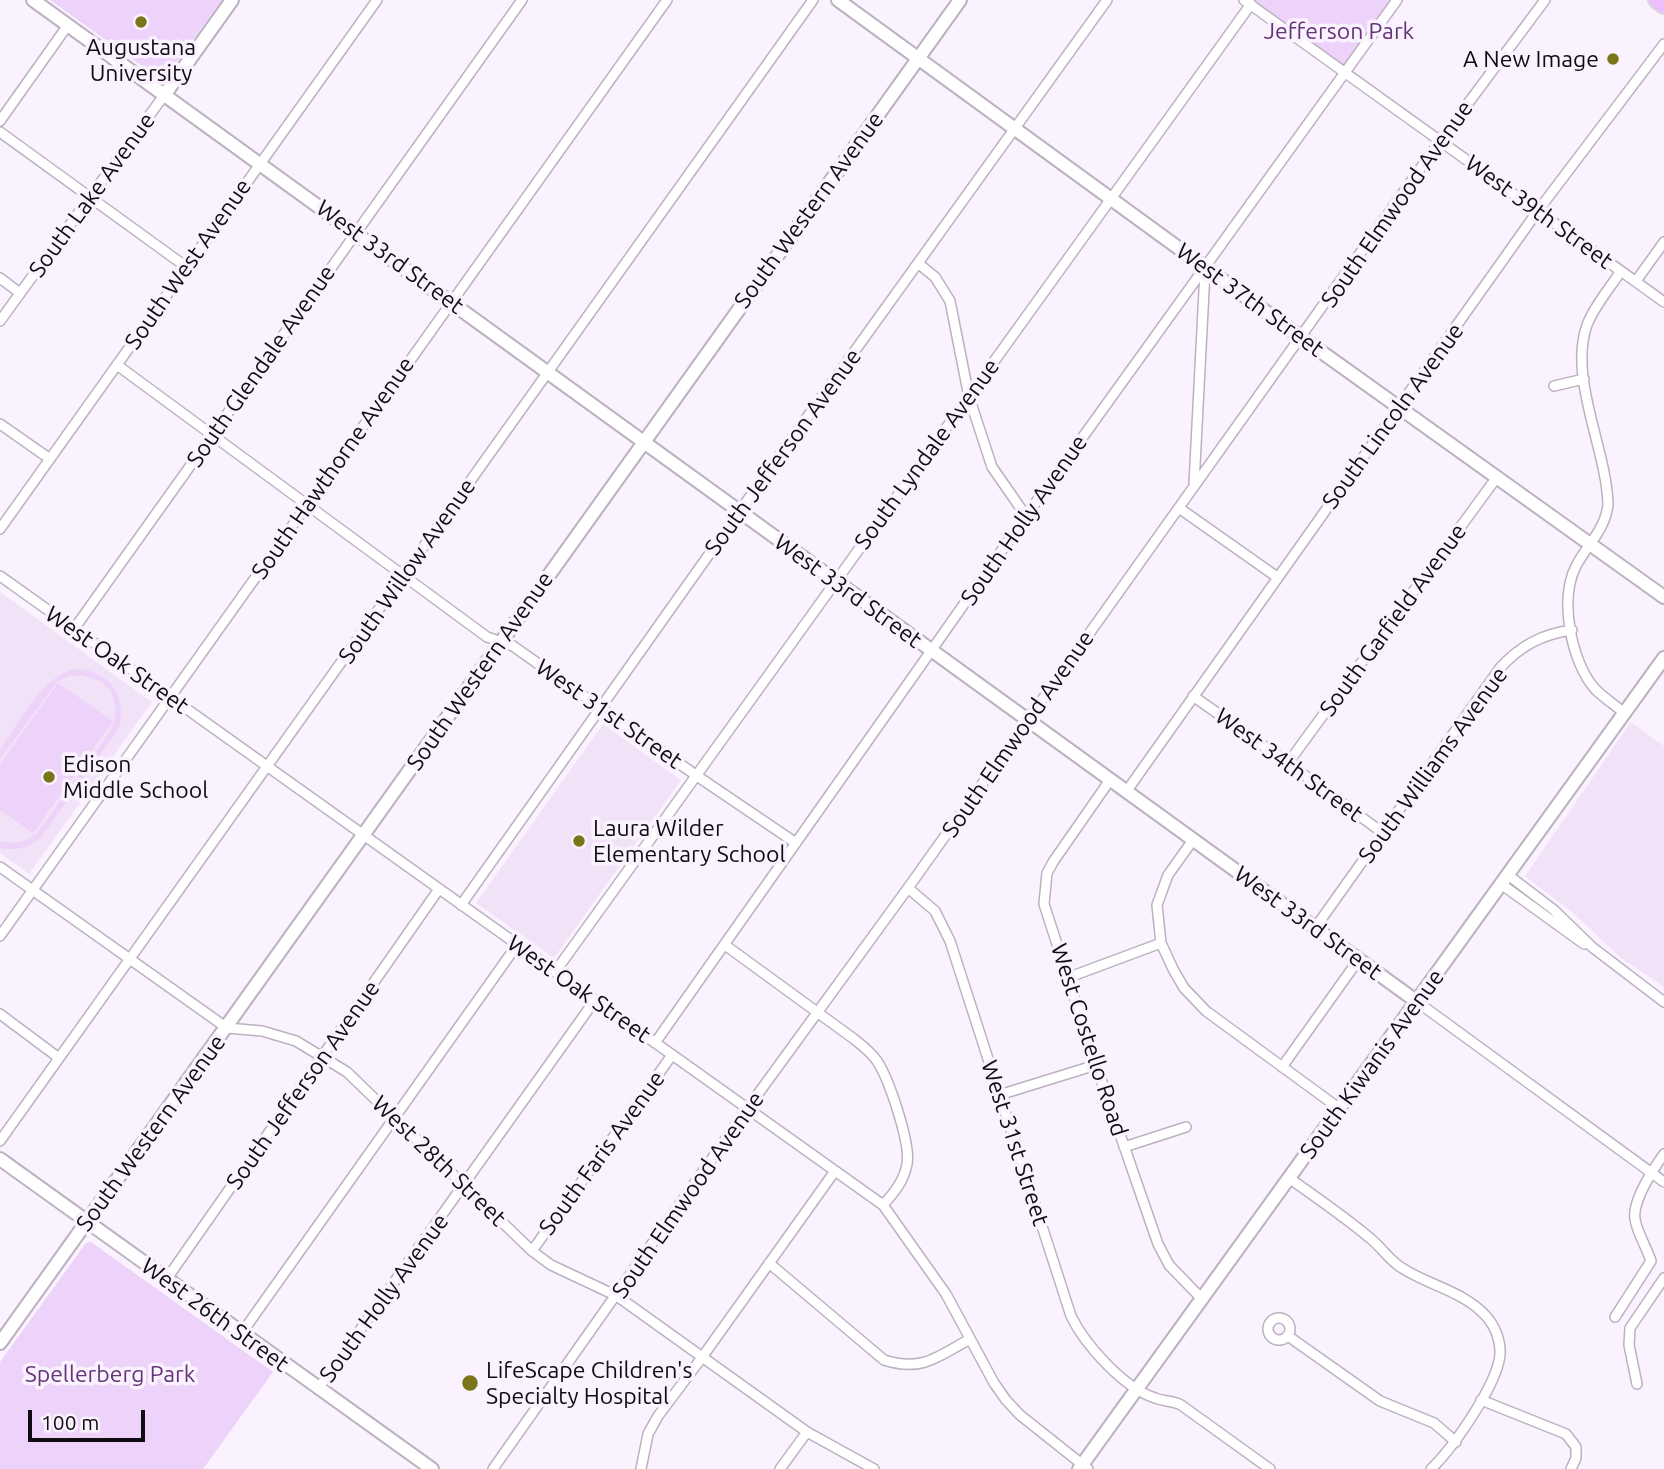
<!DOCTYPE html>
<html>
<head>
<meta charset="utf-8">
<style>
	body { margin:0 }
	#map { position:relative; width:1664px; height:1469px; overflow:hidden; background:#fbf2ff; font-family:Ubuntu,sans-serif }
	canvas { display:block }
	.scale { position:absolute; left:28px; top:1410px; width:117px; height:32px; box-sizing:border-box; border:4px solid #100c11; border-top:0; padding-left:9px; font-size:21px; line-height:24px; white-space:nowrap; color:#100c11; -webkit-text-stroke:5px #fbf2ff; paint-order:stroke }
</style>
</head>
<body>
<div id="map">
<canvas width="1664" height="1469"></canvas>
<div class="scale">100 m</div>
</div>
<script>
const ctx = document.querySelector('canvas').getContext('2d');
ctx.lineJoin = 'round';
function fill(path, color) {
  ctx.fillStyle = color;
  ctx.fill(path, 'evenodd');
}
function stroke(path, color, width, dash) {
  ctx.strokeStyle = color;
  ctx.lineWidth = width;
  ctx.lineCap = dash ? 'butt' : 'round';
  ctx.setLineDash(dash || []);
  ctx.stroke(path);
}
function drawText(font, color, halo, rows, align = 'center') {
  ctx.font = font + ' Ubuntu,sans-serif';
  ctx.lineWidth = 7;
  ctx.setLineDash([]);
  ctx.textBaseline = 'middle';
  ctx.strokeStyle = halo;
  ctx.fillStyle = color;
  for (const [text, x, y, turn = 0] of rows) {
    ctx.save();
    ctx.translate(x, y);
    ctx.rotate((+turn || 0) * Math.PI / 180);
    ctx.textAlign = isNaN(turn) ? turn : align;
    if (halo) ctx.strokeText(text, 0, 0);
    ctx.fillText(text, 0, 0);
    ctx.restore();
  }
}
const built = new Path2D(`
	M0,592L152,702L29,874L0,853Z
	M1631,722L1664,746V987L1621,958L1573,913L1525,876Z
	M603,724L681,780L554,958L476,903Z`);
const green = new Path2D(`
	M50,0H222L163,81Z
	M1244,0H1397L1344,73Z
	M76,669C109,670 127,696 119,728L41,837C29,848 16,851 0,848V841C14,845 27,842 38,832L112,729L116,711L112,693L102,682L83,675L69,676L57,682L0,759V750C19,723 42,675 76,669Z
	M58,683L113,721L33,833L0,810V764Z
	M91,1242L273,1372L203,1469H0V1362L86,1243Z`);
const street = new Path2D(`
	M1244,0L1664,302
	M0,121L68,25
	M0,132L185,266
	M919,264L935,277L950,301L969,397L992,467L1026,516
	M1621,271C1610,288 1594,306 1587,325C1568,378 1607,450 1608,505C1605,530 1587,545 1576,566C1559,599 1571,662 1595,689C1604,698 1615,705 1624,713
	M0,278L20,293
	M1636,281L1664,242
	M0,321L165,94
	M117,365L487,637L513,646L697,776L796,843
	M1554,386L1584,379
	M0,424L50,459
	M1194,484L1205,271
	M1179,508L1277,577
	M0,529L377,0
	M0,576L883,1205L946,1294L994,1383L1006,1400L1020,1415L1088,1469
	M74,629L522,0
	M1193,696L1288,763L1383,833
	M1288,763L1497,477
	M1110,780L1053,862L1047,873L1044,904L1096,1065L1158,1244L1169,1265L1202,1299
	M1126,792L1537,212L1664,44
	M1193,840L1168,875L1157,905L1161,943L1173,969L1184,988L1206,1011L1340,1109
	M0,867L227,1028L262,1031L296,1041L347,1072L532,1251L551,1265L617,1296L807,1432L874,1469
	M1508,875L1554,910L1592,947L1664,1002
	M1501,884L1584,944
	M908,888L935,911L950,941L1071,1316C1085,1345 1124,1388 1155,1398C1165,1402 1172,1400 1181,1405L1270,1469
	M461,905L739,512L1107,0
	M1315,928L1500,668C1520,646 1542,634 1572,630
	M0,936L667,0
	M725,945L854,1039C863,1046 871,1052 877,1061C889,1079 911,1144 907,1164C904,1181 894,1193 883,1205
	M555,972L1251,4
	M1067,978L1161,943
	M1416,1001L1664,1182
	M0,1014L59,1058
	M655,1043L1026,516L1397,0
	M1282,1067L1359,959
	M999,1095L1096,1065
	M0,1141L813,0
	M1124,1147L1186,1127
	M1289,1178C1317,1198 1345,1217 1371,1239C1382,1248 1390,1261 1402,1268C1430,1286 1463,1291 1486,1316C1495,1326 1501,1341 1500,1355C1497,1385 1453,1448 1431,1469
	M532,1251L672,1055
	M769,1263L884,1360C922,1372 937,1357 970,1339
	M166,1280L439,889
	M1615,1317L1651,1261C1647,1248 1637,1233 1635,1219C1632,1201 1654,1168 1664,1154
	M1268 1329a11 11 0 1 1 22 0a11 11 0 1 1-22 0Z
	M241,1334L517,945
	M1288,1336L1380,1401L1434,1423L1456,1442
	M1637,1384L1629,1345L1630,1328L1664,1278
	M318,1389L595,1000
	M1481,1400L1566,1434L1576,1447V1458L1571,1469
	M493,1469L747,1109L908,888L1440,141L1545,0
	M641,1469L648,1434L658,1416L703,1356L835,1171
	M780,1469L807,1432`);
const secondary = new Path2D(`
	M33,0L1416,1001
	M838,0L1302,338L1664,597
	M165,94L232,0
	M0,1159L432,1469
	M0,1343L960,0
	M1079,1469L1664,658`);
const primary = new Path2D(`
	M1656,0L1664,6`);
const markers = [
	[141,22,7,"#7b751a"],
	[1613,59,7,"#7b751a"],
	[49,777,7,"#7b751a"],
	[579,841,7,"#7b751a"],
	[470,1383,9,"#7b751a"]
];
const parkNames = [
	["Jefferson Park",1339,31],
	["Spellerberg Park",110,1374]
];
const poiNames = [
	["Augustana",141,47,"center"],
	["University",141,73,"center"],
	["A New Image",1599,59,"right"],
	["Edison",63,764],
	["Middle School",63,790],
	["Laura Wilder",593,828],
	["Elementary School",593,854],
	["LifeScape Children's",486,1370],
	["Specialty Hospital",486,1396]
];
const streetNames = [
	["South Lake Avenue",92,195,-54],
	["South Elmwood Avenue",1397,204,-55],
	["South Western Avenue",809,210,-54],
	["West 39th Street",1539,212,36],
	["West 33rd Street",390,257,36],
	["South West Avenue",188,264,-55],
	["West 37th Street",1250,300,36],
	["South Glendale Avenue",261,366,-55],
	["South Lincoln Avenue",1393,416,-54],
	["South Jefferson Avenue",783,452,-54],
	["South Lyndale Avenue",927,454,-54],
	["South Hawthorne Avenue",333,468,-55],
	["South Holly Avenue",1024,520,-55],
	["South Willow Avenue",407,571,-55],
	["West 33rd Street",848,591,36],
	["South Garfield Avenue",1393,620,-54],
	["West Oak Street",117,660,35],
	["South Western Avenue",480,671,-55],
	["West 31st Street",609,714,35],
	["South Elmwood Avenue",1018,734,-55],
	["West 34th Street",1289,765,36],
	["South Williams Avenue",1433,765,-54],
	["West 33rd Street",1308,923,36],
	["West Oak Street",579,989,35],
	["West Costello Road",1089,1040,72],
	["South Kiwanis Avenue",1372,1064,-54],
	["South Jefferson Avenue",303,1085,-55],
	["South Western Avenue",151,1133,-54],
	["West 31st Street",1015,1143,72],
	["South Faris Avenue",602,1153,-54],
	["West 28th Street",439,1161,44],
	["South Elmwood Avenue",688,1195,-55],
	["South Holly Avenue",384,1298,-54],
	["West 26th Street",215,1315,36]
];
fill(built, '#f2e2f8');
fill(green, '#edd2f9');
stroke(street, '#bbb1c0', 12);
stroke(secondary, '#bbb1c0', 16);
stroke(primary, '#d9d8d9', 18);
stroke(street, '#fff', 9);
stroke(secondary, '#fff', 12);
stroke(primary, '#ebbffd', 14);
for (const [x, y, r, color] of markers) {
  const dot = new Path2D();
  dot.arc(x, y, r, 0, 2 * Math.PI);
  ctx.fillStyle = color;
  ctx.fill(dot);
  stroke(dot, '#fbf2ff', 2.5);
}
drawText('23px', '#653477', '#fbf2ff', parkNames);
drawText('23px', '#100c11', '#fbf2ff', poiNames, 'left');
drawText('23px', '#100c11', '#fbf2ff', streetNames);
</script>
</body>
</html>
